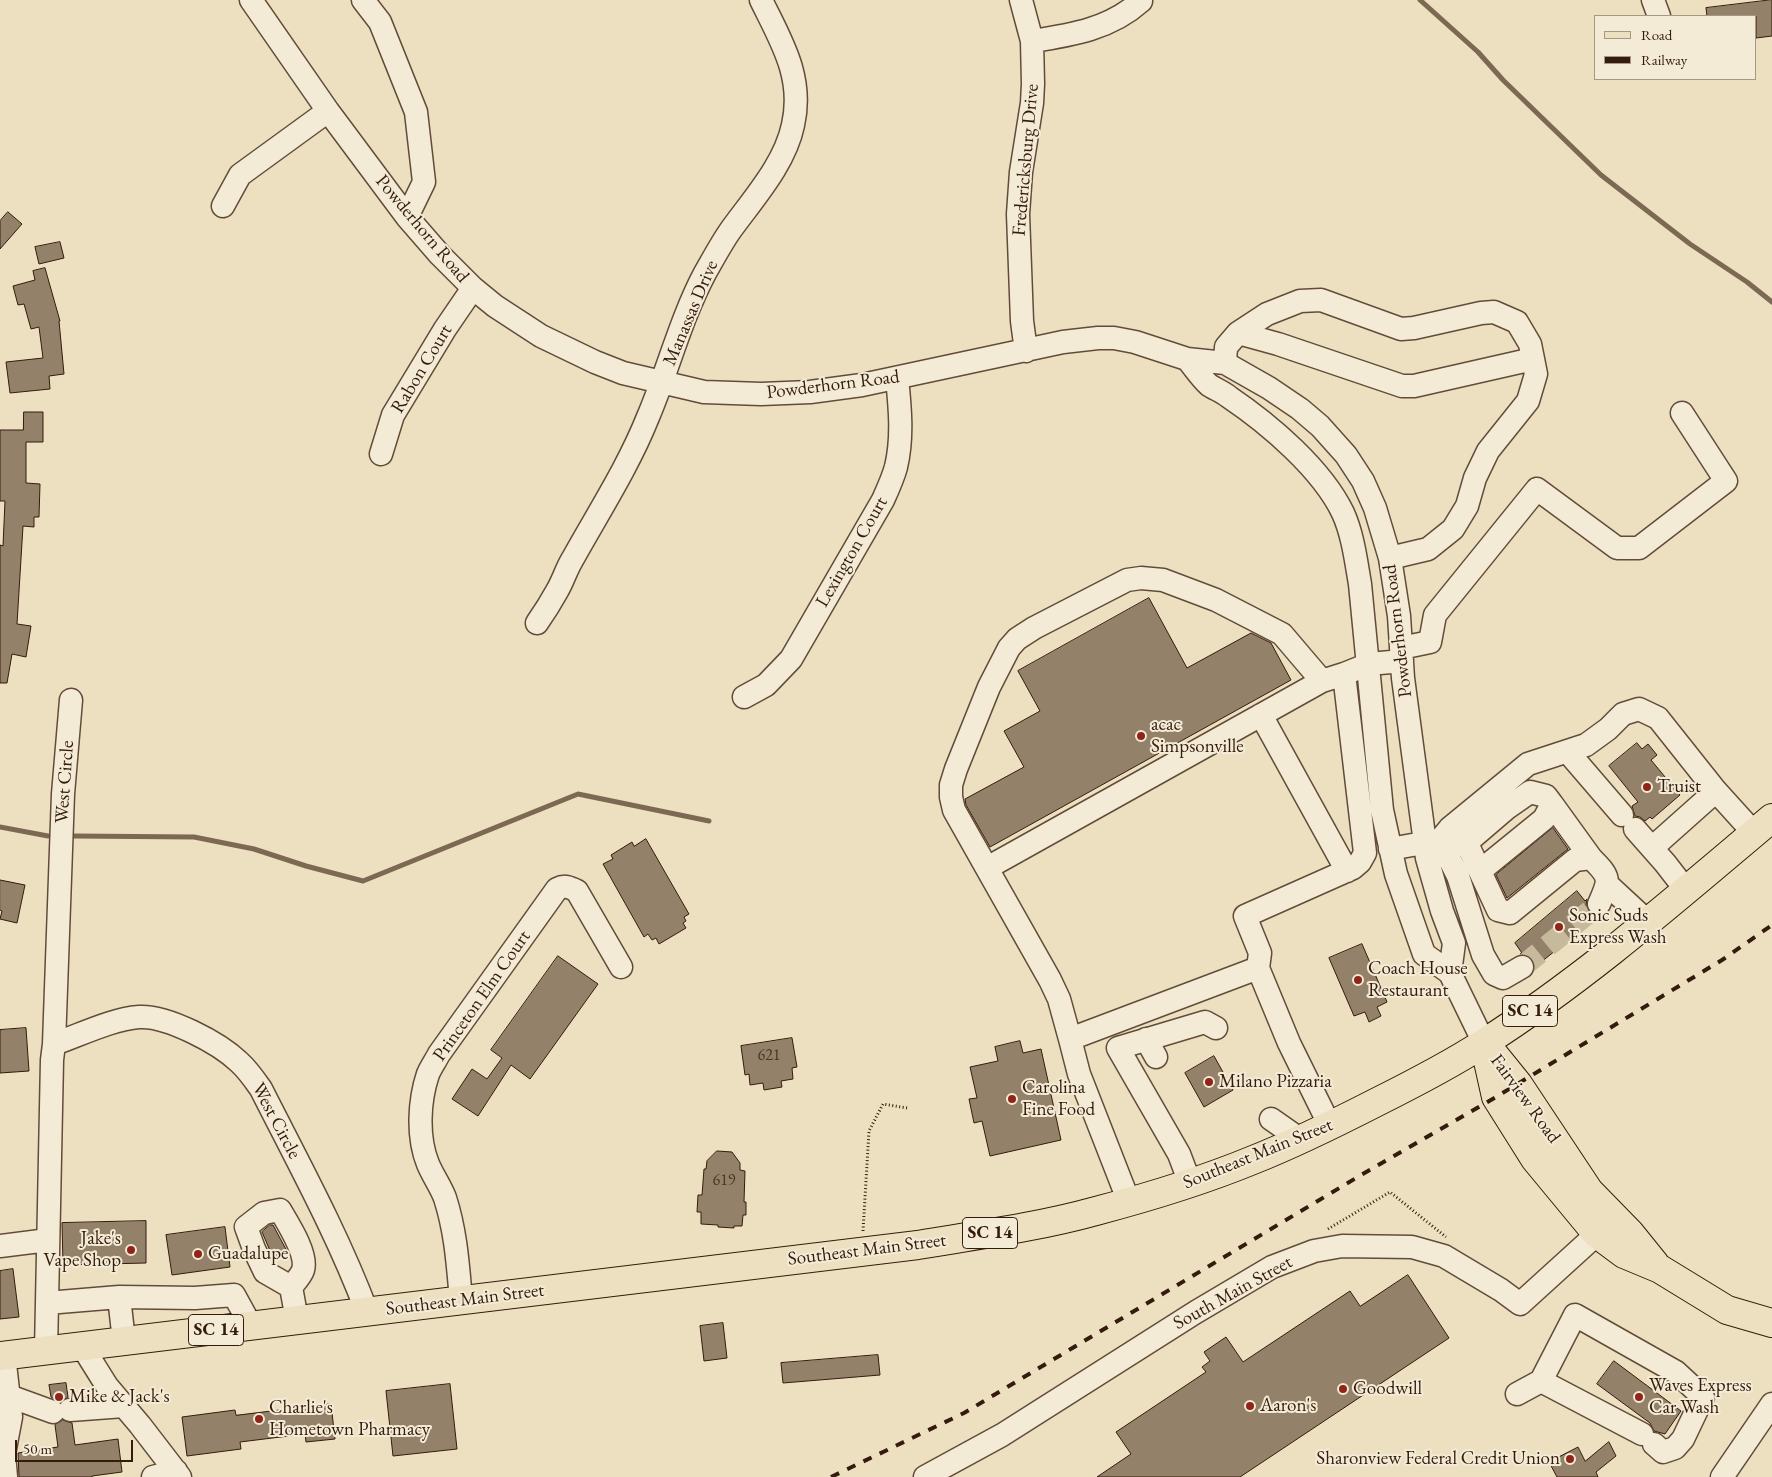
<!DOCTYPE html>
<html>
<head>
<meta charset="utf-8">
<style>
	body { margin:0 }
	#map { position:relative; width:1772px; height:1477px; overflow:hidden; background:#ece0c0; font-family:"EB Garamond",serif }
	canvas { display:block }
	.legend { position:absolute; left:1594px; top:15px; width:162px; height:65px; box-sizing:border-box; background:#f3ebd6; border:1px solid #a79885; margin:0; padding:6px 9px; list-style:none; font-size:15px; color:#341b0c }
	.legend li { display:flex; align-items:center; gap:10px; height:25px }
	.legend b { width:25px; border:1px solid #a79885 }
	.scale { position:absolute; left:15px; top:1440px; width:118px; height:22px; box-sizing:border-box; border:2px solid #341b0c; border-top:0; padding-left:6px; font-size:15px; line-height:18px; white-space:nowrap; color:#341b0c; -webkit-text-stroke:4px #f3ebd6; paint-order:stroke }
</style>
</head>
<body>
<div id="map">
<canvas width="1772" height="1477"></canvas>
<ul class="legend">
<li><b style="height:6px;background:#ece0c0"></b>Road</li>
<li><b style="height:6px;background:#341b0c"></b>Railway</li>
</ul>
<div class="scale">50 m</div>
</div>
<script>
const ctx = document.querySelector('canvas').getContext('2d');
ctx.lineJoin = 'round';
function stroke(path, color, width, dash) {
  ctx.strokeStyle = color;
  ctx.lineWidth = width;
  ctx.lineCap = dash ? 'butt' : 'round';
  ctx.setLineDash(dash || []);
  ctx.stroke(path);
}
function fill(path, color) {
  ctx.fillStyle = color;
  ctx.fill(path, 'evenodd');
}
function drawText(font, color, halo, rows, align = 'center') {
  ctx.font = font + ' "EB Garamond",serif';
  ctx.lineWidth = 4;
  ctx.setLineDash([]);
  ctx.textBaseline = 'middle';
  ctx.strokeStyle = halo;
  ctx.fillStyle = color;
  for (const [text, x, y, turn = 0] of rows) {
    ctx.save();
    ctx.translate(x, y);
    ctx.rotate((+turn || 0) * Math.PI / 180);
    ctx.textAlign = isNaN(turn) ? turn : align;
    if (halo) ctx.strokeText(text, 0, 0);
    ctx.fillText(text, 0, 0);
    ctx.restore();
  }
}
const stream = new Path2D(`
	M1420,0L1478,52L1503,80L1601,175L1690,244L1747,282L1772,302
	M0,827L48,836
	M74,836L194,837L254,849L306,866L363,881L578,794L709,821`);
const building = new Path2D(`
	M1772,0V36L1756,38V16H1707L1706,8Z
	M8,212L22,224L0,249V221Z
	M60,242L64,258L39,264L35,247Z
	M45,268L60,321H59L64,374L49,376L50,389L10,393L6,362L43,358L39,327L31,329L24,304L18,305L13,286L35,280L33,271Z
	M24,412H43V442H26V483L40,484L39,517H34V527L23,526L17,624L31,626L26,657L12,654L7,683H0V545L3,546L5,501H0V430H23Z
	M1149,598L1187,668L1251,633L1271,643L1291,680L990,847L966,805L965,799L1024,767L1004,731L1040,711L1018,671Z
	M1637,743L1642,749L1648,744L1657,755L1651,760L1680,795L1652,819L1650,817L1645,821L1640,817L1635,816L1632,806L1638,802L1609,766Z
	M1553,828L1568,849L1507,898L1496,875Z
	M646,839L689,914L684,917L686,921L683,923L686,928L659,944L656,938L652,940L648,934L644,937L603,864L613,859L611,855L632,842L634,846Z
	M0,880L25,885L17,923L0,919L2,911L0,910Z
	M1577,891L1585,901L1587,899L1586,906L1589,912L1597,917L1535,967L1534,961L1529,956L1520,954L1522,953L1515,943Z
	M1362,944L1387,1002L1377,1007L1381,1016L1369,1022L1365,1012L1354,1016L1329,958Z
	M558,956L598,984L530,1079L511,1065L478,1116L452,1099L472,1069L487,1079L502,1058L491,1050Z
	M26,1028L29,1071L0,1073V1030Z
	M792,1038L797,1067L792,1068L793,1079L781,1081L782,1087L764,1090L763,1083L750,1085L749,1074L745,1075L741,1046Z
	M1020,1041L1023,1053L1041,1049L1061,1140L990,1156L982,1121L974,1123L969,1099L977,1098L970,1067L998,1061L995,1047Z
	M1214,1056L1233,1090L1204,1107L1185,1073Z
	M717,1151L732,1152L740,1163V1170L745,1171L744,1202H746V1215H743L742,1226H734V1228L718,1227V1225L701,1224V1212H697L698,1195H702L704,1169H706L707,1161Z
	M146,1221V1263L63,1265L62,1223Z
	M270,1225H273L288,1253L274,1260L262,1232Z
	M225,1227L230,1267L172,1275L166,1235Z
	M13,1269L19,1317L0,1319V1271Z
	M1408,1275L1449,1338L1240,1477H1097L1131,1454L1116,1432L1206,1372L1202,1367L1210,1361L1204,1352L1226,1337L1243,1362L1350,1291L1360,1306Z
	M723,1323L727,1358L704,1361L700,1326Z
	M878,1355L880,1375L783,1383L781,1363Z
	M1614,1361L1681,1411L1665,1434L1654,1431L1650,1423L1597,1384Z
	M66,1383L68,1397L60,1402L51,1397L49,1385Z
	M450,1384L457,1449L393,1456L386,1391Z
	M331,1404L335,1439L306,1442L305,1434L240,1442L241,1449L187,1456L182,1417L235,1410L236,1415Z
	M63,1420L72,1423L75,1445L118,1439L122,1472L92,1476V1477H19L18,1453L58,1447L55,1425Z
	M1609,1442L1616,1456L1596,1472L1598,1477H1557L1549,1462L1578,1447L1585,1461Z`);
const minorTunnel = new Path2D(`
	M1522,967L1599,904`);
const path = new Path2D(`
	M1328,1229L1390,1192L1446,1237
	M863,1231L869,1131L883,1104L907,1108`);
const minor = new Path2D(`
	M251,0L328,111L407,217L440,255L473,288L495,306L541,336L595,362L623,373L704,392L761,394L810,392L862,385L1063,342L1098,338H1114L1135,342L1187,359L1225,363L1269,388L1300,409L1320,426L1346,455L1363,481L1375,508L1390,558L1399,616L1403,678L1427,858L1442,911L1454,943L1450,973
	M363,0L380,22L416,112L424,182L407,217
	M1021,0L1032,41L1033,84L1032,103L1021,172L1018,214L1022,321L1026,351
	M1653,0L1659,16
	M1032,41C1072,35 1110,29 1141,1
	M223,206L240,175L328,111
	M1238,333L1278,344L1402,386H1414L1533,359
	M1187,359C1194,367 1201,378 1209,385C1215,389 1223,392 1229,397C1269,424 1322,469 1343,513C1353,535 1356,561 1360,584L1382,810L1396,874L1424,954L1450,973L1484,1043
	M1225,363L1226,347L1238,333L1267,314L1300,301L1321,300L1401,329L1414,328L1481,313L1494,312L1517,322L1530,344L1536,374L1528,401L1488,451L1475,478L1467,506L1453,529L1428,549L1390,558
	M381,454L393,415L445,329L473,288
	M537,623C544,613 551,602 557,591C563,581 566,570 572,560C598,513 628,467 648,417C668,370 681,318 705,273C713,259 721,244 730,231C753,199 785,164 793,125C804,77 781,41 761,0
	M1401,648L1430,642L1435,615L1537,489L1617,548H1639L1726,481L1682,413
	M744,697L766,685L791,659L883,500C888,489 893,478 896,467C903,438 900,407 897,378
	M1261,715L1347,871
	M1567,751L1622,815
	M1552,804L1591,858
	M1450,828L1470,850L1498,910L1510,913L1575,860L1591,858C1611,878 1610,879 1599,904
	M1635,829L1665,863L1686,890
	M1440,840L1458,876L1483,955L1494,974L1503,978L1522,967
	M1465,844L1507,808L1530,792L1546,796L1552,804L1544,819L1480,871
	M1652,848L1716,791
	M1390,849L1440,840L1450,828L1528,764L1586,745L1608,729L1623,714L1639,709L1658,718L1716,791L1754,833
	M987,868L1322,681
	M1608,885L1648,922
	M1258,968L1260,953L1245,916L1353,868L1360,862L1365,853L1344,674
	M1070,1039L1059,999L1050,980L954,810L951,797V785L956,769L989,687L1009,648L1017,639L1034,628L1127,580L1141,578L1163,580L1216,600L1282,634L1322,681L1344,674L1369,664L1402,661
	M1146,1039L1156,1057
	M54,1044L63,794L71,700
	M1271,1119L1301,1140
	M1190,1183L1179,1154L1118,1048L1205,1022L1216,1028
	M1129,1202L1079,1074L1070,1039L1258,968L1289,1043L1330,1126
	M0,1246L48,1240
	M291,1287L265,1272L254,1249L246,1227L264,1213L280,1210C288,1224 308,1254 303,1270C301,1276 295,1282 291,1287L297,1320
	M119,1297L124,1341
	M461,1300C458,1266 456,1232 445,1198C441,1187 433,1176 428,1164C417,1137 419,1101 428,1074C431,1067 436,1060 439,1054L557,889C565,885 569,887 577,891L621,967
	M47,1303L119,1297L195,1298L234,1295L251,1326
	M82,1346L107,1386L140,1425L180,1477
	M46,1351L52,1060L54,1044C80,1035 112,1019 139,1017C167,1015 219,1043 239,1062C248,1070 254,1079 261,1089C298,1162 338,1235 367,1312
	M4,1355L11,1417L4,1454L6,1477
	M1541,1381L1642,1434
	M1517,1394L1541,1381L1575,1315L1676,1372L1703,1397L1683,1439L1675,1448L1663,1452L1654,1444
	M9,1396L53,1412
	M70,1410L124,1406
	M153,1477L176,1471
	M925,1477L1002,1435L1196,1312L1272,1267L1314,1251L1342,1246L1412,1247L1444,1256L1501,1290L1520,1304L1597,1234
	M1722,1477L1772,1404`);
const major = new Path2D(`
	M1484,1043L1496,1097L1535,1159L1597,1234L1624,1254L1660,1269L1727,1310L1772,1323
	M1488,1047L1518,1084L1589,1191L1630,1233L1655,1264
	M0,1356L918,1245C978,1235 1038,1227 1096,1211C1149,1197 1202,1181 1253,1160C1296,1143 1336,1123 1377,1102C1413,1084 1450,1065 1484,1043C1586,978 1679,896 1772,818`);
const rail = new Path2D(`
	M831,1477L964,1413L1361,1175L1496,1097L1722,960L1772,925`);
const markers = [
	[1141,736,5,"#8f2418"],
	[1647,787,5,"#8f2418"],
	[1559,927,5,"#8f2418"],
	[1358,980,5,"#8f2418"],
	[1209,1082,5,"#8f2418"],
	[1012,1099,5,"#8f2418"],
	[131,1250,5,"#8f2418"],
	[198,1254,5,"#8f2418"],
	[1343,1389,5,"#8f2418"],
	[59,1397,5,"#8f2418"],
	[1639,1397,5,"#8f2418"],
	[1250,1406,5,"#8f2418"],
	[259,1419,5,"#8f2418"],
	[1570,1459,5,"#8f2418"]
];
const numberNames = [
	["621",769,1056],
	["619",724,1181]
];
const shields = [
	[1530,1011,55],
	[990,1233,55],
	[216,1330,55]
];
const shieldNames = [
	["SC 14",1530,1011],
	["SC 14",990,1233],
	["SC 14",216,1330]
];
const streetNames = [
	["Fredericksburg Drive",1026,160,-85],
	["Powderhorn Road",422,229,50],
	["Manassas Drive",691,313,-67],
	["Rabon Court",422,369,-59],
	["Powderhorn Road",833,385,-7],
	["Lexington Court",852,552,-60],
	["Powderhorn Road",1398,631,-97],
	["West Circle",65,782,-86],
	["Princeton Elm Court",482,996,-55],
	["Fairview Road",1525,1099,54],
	["West Circle",276,1121,62],
	["Southeast Main Street",1258,1154,-22],
	["Southeast Main Street",867,1250,-7],
	["South Main Street",1233,1293,-29],
	["Southeast Main Street",465,1300,-7]
];
const poiNames = [
	["acac",1151,725],
	["Simpsonville",1151,747],
	["Truist",1657,787],
	["Sonic Suds",1569,916],
	["Express Wash",1569,938],
	["Coach House",1368,969],
	["Restaurant",1368,991],
	["Milano Pizzaria",1219,1082],
	["Carolina",1022,1088],
	["Fine Food",1022,1110],
	["Jake's",121,1239,"right"],
	["Vape Shop",121,1261,"right"],
	["Guadalupe",208,1254],
	["Waves Express",1649,1386],
	["Car Wash",1649,1408],
	["Goodwill",1353,1389],
	["Mike & Jack's",69,1397],
	["Aaron's",1260,1406],
	["Charlie's",269,1408],
	["Hometown Pharmacy",269,1430],
	["Sharonview Federal Credit Union",1560,1459,"right"]
];
stroke(stream, '#7d6953', 5);
fill(building, '#94816a');
stroke(building, '#341b0c', 1);
stroke(minorTunnel, '#c7b99c', 22, [22, 11]);
stroke(minor, '#624c39', 25);
stroke(major, '#341b0c', 30);
stroke(path, '#341b0c', 3, [1, 2.5]);
stroke(minor, '#f3ebd6', 22);
stroke(major, '#ece0c0', 28);
stroke(rail, '#341b0c', 4, [9, 9]);
for (const [x, y, r, color] of markers) {
  const dot = new Path2D();
  dot.arc(x, y, r, 0, 2 * Math.PI);
  ctx.fillStyle = color;
  ctx.fill(dot);
  stroke(dot, '#f3ebd6', 2);
}
drawText('16px', '#4c3424', null, numberNames);
for (const [x, y, w] of shields) {
  const box = new Path2D();
  box.roundRect(x - w / 2, y - 15.5, w, 31, 4);
  ctx.fillStyle = '#f3ebd6';
  ctx.fill(box);
  stroke(box, '#341b0c', 1);
}
drawText('bold 18px', '#341b0c', null, shieldNames);
drawText('19px', '#341b0c', '#f3ebd6', streetNames);
drawText('19px', '#341b0c', '#f3ebd6', poiNames, 'left');
</script>
</body>
</html>
